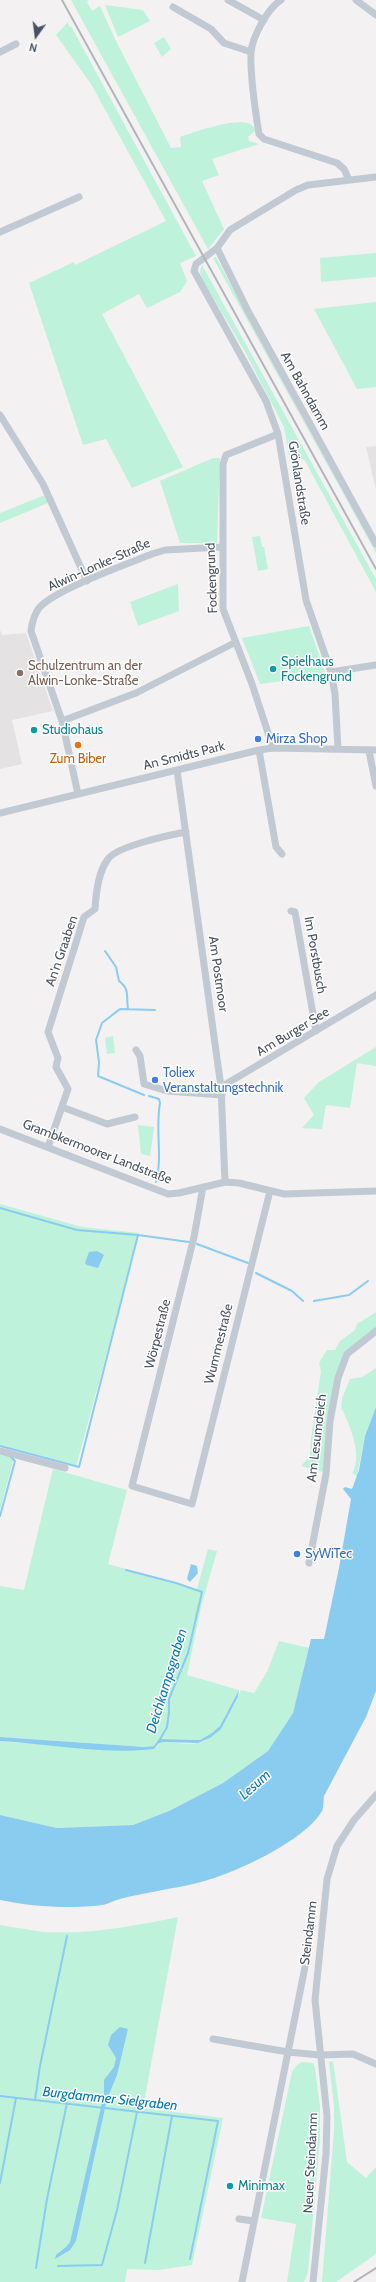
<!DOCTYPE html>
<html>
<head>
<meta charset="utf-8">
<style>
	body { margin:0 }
	#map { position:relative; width:376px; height:2282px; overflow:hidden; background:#f3f1f1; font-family:Cabin,sans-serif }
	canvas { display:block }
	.north { position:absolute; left:16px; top:16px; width:40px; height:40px; -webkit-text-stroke:3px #fff; paint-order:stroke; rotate:194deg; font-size:11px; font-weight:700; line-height:16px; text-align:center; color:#485160 }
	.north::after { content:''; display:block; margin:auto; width:14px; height:18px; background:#485160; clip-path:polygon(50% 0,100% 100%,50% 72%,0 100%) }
</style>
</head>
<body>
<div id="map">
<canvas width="376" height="2282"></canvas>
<div class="north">N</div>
</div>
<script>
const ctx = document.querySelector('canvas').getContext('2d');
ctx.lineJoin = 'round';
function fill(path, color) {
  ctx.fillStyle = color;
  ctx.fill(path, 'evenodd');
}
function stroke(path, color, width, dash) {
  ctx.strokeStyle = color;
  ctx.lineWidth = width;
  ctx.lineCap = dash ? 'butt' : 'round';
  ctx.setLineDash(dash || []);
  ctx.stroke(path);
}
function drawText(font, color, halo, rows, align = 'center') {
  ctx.font = font + ' Cabin,sans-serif';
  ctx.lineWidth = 3;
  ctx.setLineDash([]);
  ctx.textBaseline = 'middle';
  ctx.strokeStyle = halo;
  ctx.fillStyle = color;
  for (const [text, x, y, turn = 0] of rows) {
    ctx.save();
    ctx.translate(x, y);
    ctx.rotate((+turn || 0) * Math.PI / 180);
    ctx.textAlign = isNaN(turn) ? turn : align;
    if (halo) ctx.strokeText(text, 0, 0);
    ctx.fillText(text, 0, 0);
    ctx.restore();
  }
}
const education = new Path2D(`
	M376,446V490L366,447Z
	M0,630L2,635L26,633L53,711L12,720L22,764L0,769Z`);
const green = new Path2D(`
	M71,0H89L87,2L92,11L100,6L115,39L171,148L181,147L180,137C193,133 253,110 255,131L248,137L249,141L259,144L212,159L219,175L202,181L224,229L208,249Z
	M105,5L143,10L150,21L118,37Z
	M68,22L69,27L71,26L196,256L180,263L187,281L180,292L147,308L139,294L102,314L183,467L132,488L106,439L83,445L29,283L74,262L75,265L166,221L91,84L56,35Z
	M164,37L171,49L162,57L154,43Z
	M376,253V277L321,282L320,258Z
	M216,257L304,421L376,549V553L213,258Z
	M202,265L376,579V592L304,459L290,462L284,427L244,350L202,279L200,272Z
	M376,302V387L357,389L314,309Z
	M213,458H220L217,543H180L160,481Z
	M45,495L48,503L0,523V513Z
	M260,536L262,547H264L268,569L258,571L252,537Z
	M178,584L179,611L138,626L130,602Z
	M309,626L326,675L260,684L242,638Z
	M113,1036L115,1053L107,1054L105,1038Z
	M376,1047V1066L357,1063L350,1108L326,1105L322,1129L302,1128L314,1115L304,1098L319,1082Z
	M138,1125L154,1127L150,1156L141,1154Z
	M0,1204L82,1227L139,1233L76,1467L0,1445Z
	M376,1312V1328L346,1353L323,1472L301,1466L310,1456L311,1439L321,1371L319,1363L327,1350H335L340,1341L355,1330L357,1324Z
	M376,1368V1407L365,1436L357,1476L352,1473C363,1456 350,1426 342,1409L341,1410L342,1398L350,1379L362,1377Z
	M0,1454L14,1457L0,1510Z
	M53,1469L127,1490L108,1564L197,1589L208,1549L217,1551L201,1607L187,1675L239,1690L220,1726L212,1733L200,1740L159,1739L154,1746L145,1747L0,1737V1586L24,1590Z
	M279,1641L309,1648L293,1713L268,1751L223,1783L169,1811L133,1825L57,1828L0,1815V1741L94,1749L145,1750L157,1747L159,1743L164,1742C175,1742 187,1745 198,1743C218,1740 234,1707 241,1690L254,1693L267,1672Z
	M178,1917L143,2108L223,2118L192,2265L159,2270L127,2269L125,2282H0V1925C14,1927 29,1930 43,1932C88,1935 134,1926 178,1917Z
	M333,2061L347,2162L366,2178L376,2167V2254L336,2282H322L334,2131V2106L329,2062Z
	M302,2062L313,2063L315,2068L320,2107V2138L308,2272L304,2282H287L296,2224L261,2218L292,2072L297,2065Z`);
const water = new Path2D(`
	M97,1251L104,1255L98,1268L87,1265L85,1263L89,1252Z
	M376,1407V1691L366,1717L324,1796C323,1801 324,1807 322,1811C305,1841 233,1874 201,1882C174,1889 146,1892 120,1899C114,1900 109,1904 103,1905C70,1909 33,1907 0,1900V1815L57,1828L133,1825L169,1811L223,1783L268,1751L293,1713L311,1639H324L339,1568L351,1499L343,1489L345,1487L352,1489L359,1470L365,1436Z
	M191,1564L197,1566L198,1573L190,1582L187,1579Z
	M239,1690L238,1697L221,1729L210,1738L198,1743L164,1742L159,1743L154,1749C106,1755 49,1744 0,1741V1737L145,1747L154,1746L159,1739L200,1740L212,1733L220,1726Z
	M120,2027L128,2029L117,2075L107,2099L76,2241L70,2250L55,2259L56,2255L66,2247L70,2242L104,2094V2080L114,2067L116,2058L108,2045L111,2035Z`);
const stream = new Path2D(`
	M105,951L116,967L119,981C130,989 126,996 128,1009
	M144,1095L98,1076L99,1062L96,1040L102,1023L120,1009L155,1010
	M149,1096L159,1099L160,1103C155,1130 163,1157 156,1182
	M0,1208L77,1230L138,1235L189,1242
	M197,1244L248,1263
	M256,1273L292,1291L303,1301
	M314,1301L349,1295L368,1281
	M0,1446L79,1467L138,1235
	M0,1516L15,1461L11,1457
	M126,1570L176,1583L202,1592L188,1653L169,1699V1712L167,1727L159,1741
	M0,2096L218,2121L190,2259
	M35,2100L40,2066L67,1936
	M0,2183L16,2098
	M145,2263L172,2116
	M58,2266L102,2265L117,2210L137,2112
	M36,2268L47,2199L67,2103`);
const street = new Path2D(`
	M228,0L264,20
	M281,0C268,8 252,37 251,53C250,77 255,109 259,134L264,139L337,163L344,169L349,180
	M356,0L376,15
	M173,7L211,29L224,43L251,52
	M0,52L16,44
	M0,232L79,197
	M217,248L248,311L376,544
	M0,415L43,484L87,581
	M331,672L376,665
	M62,721L136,693L236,642
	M273,748L252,684L223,609V464L226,455L278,434
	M338,749L335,694L331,672L306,600L278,434L266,401L194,271L196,264L217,248L230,230L296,190L308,185L376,177
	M259,750L276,847L282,854
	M369,751L376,786
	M177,770L221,1087L225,1182
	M78,794L62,721L31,631C32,622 34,615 39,608C54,590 127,564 152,554L165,550L222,547
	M0,813L259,750L273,748L376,750
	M291,911L295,912L316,1031
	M136,1050L140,1056L144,1084L167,1091L222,1095
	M221,1087L376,995
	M62,1107L107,1124L135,1117
	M0,1129L168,1194L179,1193L225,1182L239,1183L284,1194L376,1191
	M48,1147L68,1089L56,1067L58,1058L48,1032L84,917L95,909C96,893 98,872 108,859C117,846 170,835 186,832
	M203,1187L194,1237L132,1486L192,1504L270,1191
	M0,1451L65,1468
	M309,1563L326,1474L330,1421L338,1378L347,1354L376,1331
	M213,2039L288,2052L320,2055L353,2054L376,2064
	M239,2219L254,2221
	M242,2282L309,1947
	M313,2282L326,2154L327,2116L315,2000L327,1879L337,1846L354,1820L376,1795`);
const rail = new Path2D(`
	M62,0L376,569
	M354,2282L376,2268`);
const markers = [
	[273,669,4,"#0f9aa8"],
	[20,673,4,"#8d6e63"],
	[34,730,4,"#0f9aa8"],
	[258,739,4,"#3f7fe0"],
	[78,745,4,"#e8710a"],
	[155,1080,4,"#3f7fe0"],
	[297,1554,4,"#3f7fe0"],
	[230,2186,4,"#0f9aa8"]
];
const streetNames = [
	["Am Bahndamm",305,391,61],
	["Grönlandstraße",299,483,81],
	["Alwin-Lonke-Straße",99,565,-24],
	["Fockengrund",212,578,-92],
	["An Smidts Park",184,756,-14],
	["An'n Graaben",62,951,-71],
	["Im Porstbusch",315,955,80],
	["Am Postmoor",218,974,82],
	["Am Burger See",293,1032,-31],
	["Grambkermoorer Landstraße",97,1152,21],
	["Wörpestraße",158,1334,-76],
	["Wummestraße",219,1344,-76],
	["Am Lesumdeich",317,1438,-83],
	["Steindamm",309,1933,-83],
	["Neuer Steindamm",311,2163,-87]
];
const cultureNames = [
	["Spielhaus",281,662],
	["Fockengrund",281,677],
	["Studiohaus",42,730],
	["Minimax",238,2186]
];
const educationNames = [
	["Schulzentrum an der",28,666],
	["Alwin-Lonke-Straße",28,681]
];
const shopNames = [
	["Mirza Shop",266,739],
	["Toliex",163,1073],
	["Veranstaltungstechnik",163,1088],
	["SyWiTec",305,1554]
];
const foodNames = [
	["Zum Biber",78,759]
];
const waterNames = [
	["Deichkampsgraben",167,1681,-73],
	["Lesum",255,1785,-42],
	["Burgdammer Sielgraben",110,2099,6]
];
fill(education, '#e4e2e3');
fill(green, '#bff2da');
fill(water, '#8accf0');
stroke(stream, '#8accf0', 2);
stroke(street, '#c1c9d3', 7);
stroke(rail, '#b3b5bc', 2);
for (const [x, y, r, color] of markers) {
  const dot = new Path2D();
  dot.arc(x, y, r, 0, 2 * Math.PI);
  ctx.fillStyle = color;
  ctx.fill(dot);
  stroke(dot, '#fff', 1.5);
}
drawText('13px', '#485160', '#fff', streetNames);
drawText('13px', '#0d838f', '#fff', cultureNames, 'left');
drawText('13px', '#785e54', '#fff', educationNames, 'left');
drawText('13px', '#366cbe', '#fff', shopNames, 'left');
drawText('13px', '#c56008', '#fff', foodNames);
drawText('italic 14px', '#0676b4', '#fff', waterNames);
</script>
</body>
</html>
